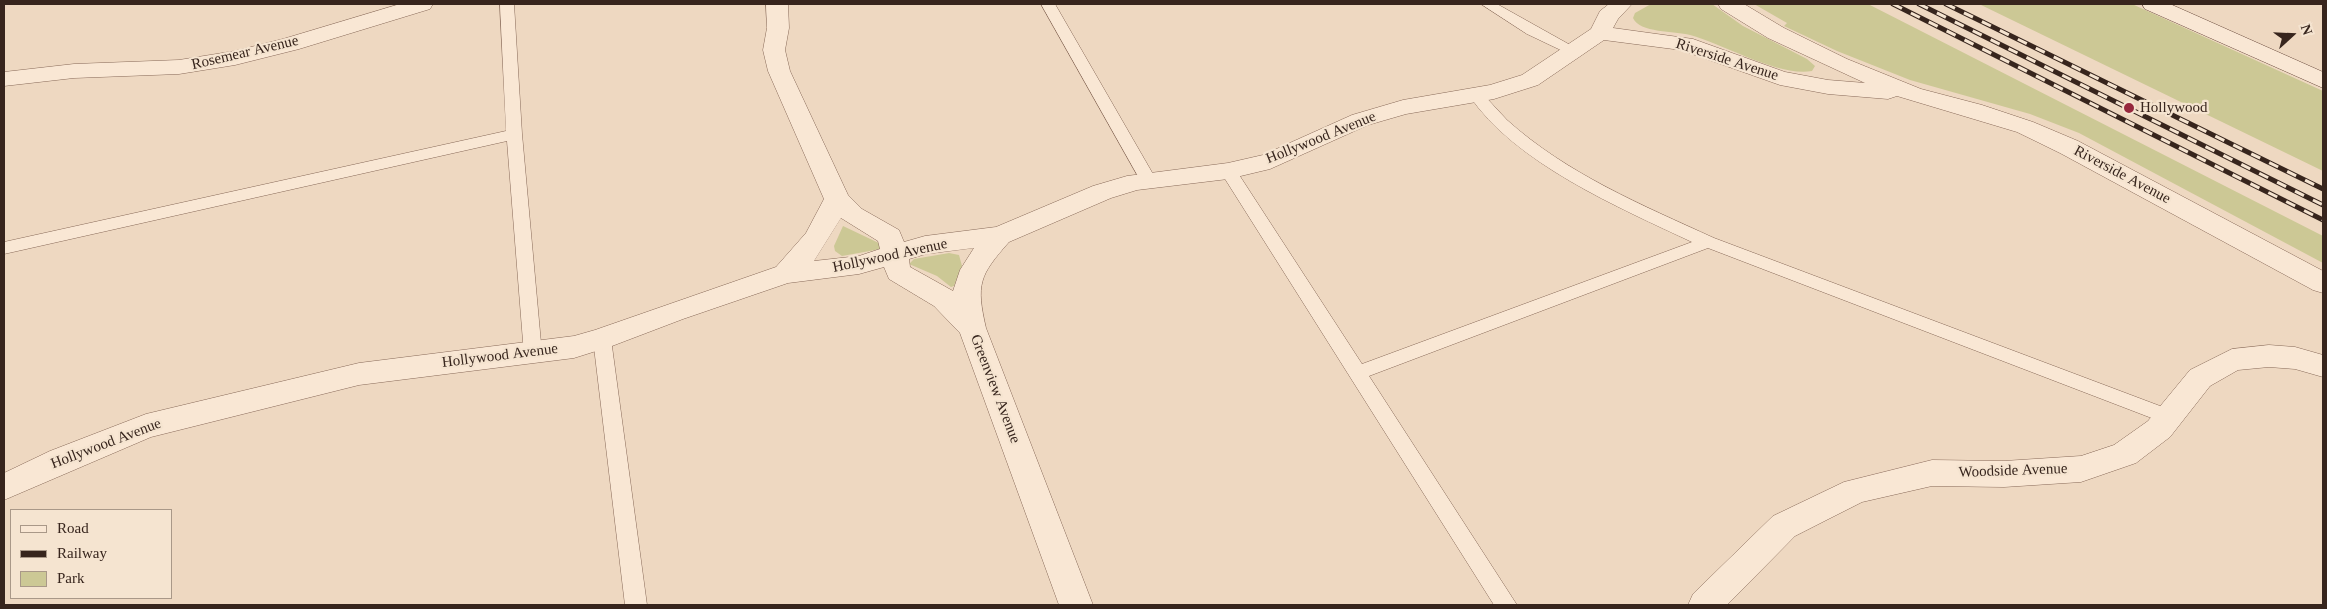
<!DOCTYPE html>
<html>
<head>
<meta charset="utf-8">
<style>
	body { margin:0 }
	#map { position:relative; width:2327px; height:609px; overflow:hidden; background:#eed8c1; font-family:"Times New Roman",serif }
	canvas { display:block }
	.frame { position:absolute; inset:0; border:5px solid #37251d; pointer-events:none }
	.legend { position:absolute; left:10px; top:509px; width:162px; height:90px; box-sizing:border-box; background:#f5e4d0; border:1px solid #a99888; margin:0; padding:6px 9px; list-style:none; font-size:15px; color:#37251d }
	.legend li { display:flex; align-items:center; gap:10px; height:25px }
	.legend b { width:25px; border:1px solid #a99888 }
	.north { position:absolute; left:2267px; top:10px; width:50px; height:50px; -webkit-text-stroke:4px #f5e4d0; paint-order:stroke; rotate:70deg; font-size:14px; font-weight:700; line-height:20px; text-align:center; color:#37251d }
	.north::after { content:''; display:block; margin:auto; width:18px; height:22px; background:#37251d; clip-path:polygon(50% 0,100% 100%,50% 72%,0 100%) }
</style>
</head>
<body>
<div id="map">
<canvas width="2327" height="609"></canvas>
<div class="frame"></div>
<ul class="legend">
<li><b style="height:6px;background:#f9e7d4"></b>Road</li>
<li><b style="height:6px;background:#37251d"></b>Railway</li>
<li><b style="height:14px;background:#ccc895"></b>Park</li>
</ul>
<div class="north">N</div>
</div>
<script>
const ctx = document.querySelector('canvas').getContext('2d');
ctx.lineJoin = 'round';
function fill(path, color) {
  ctx.fillStyle = color;
  ctx.fill(path, 'evenodd');
}
function stroke(path, color, width, dash) {
  ctx.strokeStyle = color;
  ctx.lineWidth = width;
  ctx.lineCap = dash ? 'butt' : 'round';
  ctx.setLineDash(dash || []);
  ctx.stroke(path);
}
function drawText(font, color, halo, rows, align = 'center') {
  ctx.font = font + ' "Times New Roman",serif';
  ctx.lineWidth = 4.5;
  ctx.setLineDash([]);
  ctx.textBaseline = 'middle';
  ctx.strokeStyle = halo;
  ctx.fillStyle = color;
  for (const [text, x, y, turn = 0] of rows) {
    ctx.save();
    ctx.translate(x, y);
    ctx.rotate((+turn || 0) * Math.PI / 180);
    ctx.textAlign = isNaN(turn) ? turn : align;
    if (halo) ctx.strokeText(text, 0, 0);
    ctx.fillText(text, 0, 0);
    ctx.restore();
  }
}
const green = new Path2D(`
	M1651,4H1712L1743,26L1807,59L1815,66L1812,71C1778,77 1724,44 1690,35C1675,31 1639,33 1633,18L1635,13Z
	M1754,4H1868L2323,236V263L2079,133L2030,114L1910,80L1837,51L1784,26L1787,23Z
	M1979,4H2132L2323,91V171Z
	M843,226L883,245L881,249L842,256L835,251L834,246Z
	M949,253L959,255L962,266L954,286L951,287L937,276L909,264L914,259Z`);
const lane = new Path2D(`
	M500,4H514L522,134L542,354L539,359L533,361L527,359L524,354L507,141L4,254V242L506,131Z
	M1041,4H1055L1157,181L1155,185H1143Z
	M1481,4H1497L1581,51L1574,55L1569,54L1527,34Z
	M1476,90L1481,92C1490,101 1498,111 1507,120C1567,174 1642,205 1714,238L2176,412L2178,417L2176,422L2169,424L2162,422L1708,248L1369,376L1517,605H1494L1220,171L1222,167H1234L1362,364L1692,242C1620,208 1514,163 1469,95Z
	M602,332L608,334L611,339L647,605H625L593,339L596,334Z`);
const street = new Path2D(`
	M400,4H433L430,9L299,49L235,65L179,74L74,78L4,86V72L74,64L179,60L235,51L283,39Z
	M766,4H788L789,28L785,50L790,71L848,195L862,209L899,230L904,242L925,236L996,227L1093,186L1127,176L1228,163L1263,155L1352,115L1403,100L1490,85L1522,75L1591,29L1600,11L1609,4H1632L1618,19L1613,28L1693,39L1785,72L1828,80L1865,83L1768,38L1721,9L1718,4H1744L1784,28L1847,59L1921,89L1982,105L2033,122L2078,141L2323,271V293L2313,290L2060,153L2017,132L1897,96L1888,99L1828,94L1780,85L1681,50L1604,40L1538,85L1494,99L1406,114L1368,125L1270,169L1228,179L1137,190L1111,198L1009,242C979,276 976,284 986,328L1093,605H1059L960,333L934,306L889,279L884,267L859,274L788,283L683,319L612,346L574,358L359,385L151,437L4,500V473L50,451L146,414L359,363L574,336L595,330L776,267L806,233L824,199L768,71L763,50L767,28ZM841,218L878,241L880,249L859,256L814,261ZM974,248L960,270L953,291L910,267L909,259L926,254Z
	M2269,345L2295,347L2323,355V377L2295,369L2269,367L2238,370L2210,386L2170,437L2136,463L2081,482L2004,487L1932,486L1862,502L1795,536L1727,605H1688L1693,594L1773,516L1844,482L1932,460L2004,461L2081,456L2114,445L2148,421L2190,370L2232,349Z`);
const secondary = new Path2D(`
	M2142,4H2170L2323,72V88L2145,9Z`);
const rail = new Path2D(`
	M1893,4L2323,220
	M1919,4L2323,205
	M1946,4L2323,189`);
const markers = [
	[2129,108,6,"#96283d"]
];
const streetNames = [
	["Rosemear Avenue",245,53,-13],
	["Riverside Avenue",1727,60,18],
	["Hollywood Avenue",1321,138,-22],
	["Riverside Avenue",2122,175,28],
	["Hollywood Avenue",890,256,-12],
	["Hollywood Avenue",500,356,-7],
	["Greenview Avenue",995,389,69],
	["Hollywood Avenue",106,444,-21],
	["Woodside Avenue",2013,471,-2]
];
const poiNames = [
	["Hollywood",2140,108]
];
fill(green, '#ccc895');
stroke(lane, '#876958', 1);
stroke(street, '#876958', 1);
stroke(secondary, '#694a3c', 1);
fill(lane, '#f9e7d4');
fill(street, '#f9e7d4');
fill(secondary, '#f9e7d4');
stroke(rail, '#37251d', 5);
stroke(rail, '#f5e4d0', 3, [10]);
for (const [x, y, r, color] of markers) {
  const dot = new Path2D();
  dot.arc(x, y, r, 0, 2 * Math.PI);
  ctx.fillStyle = color;
  ctx.fill(dot);
  stroke(dot, '#f5e4d0', 2);
}
drawText('15px', '#37251d', '#f5e4d0', streetNames);
drawText('15px', '#37251d', '#f5e4d0', poiNames, 'left');
</script>
</body>
</html>
